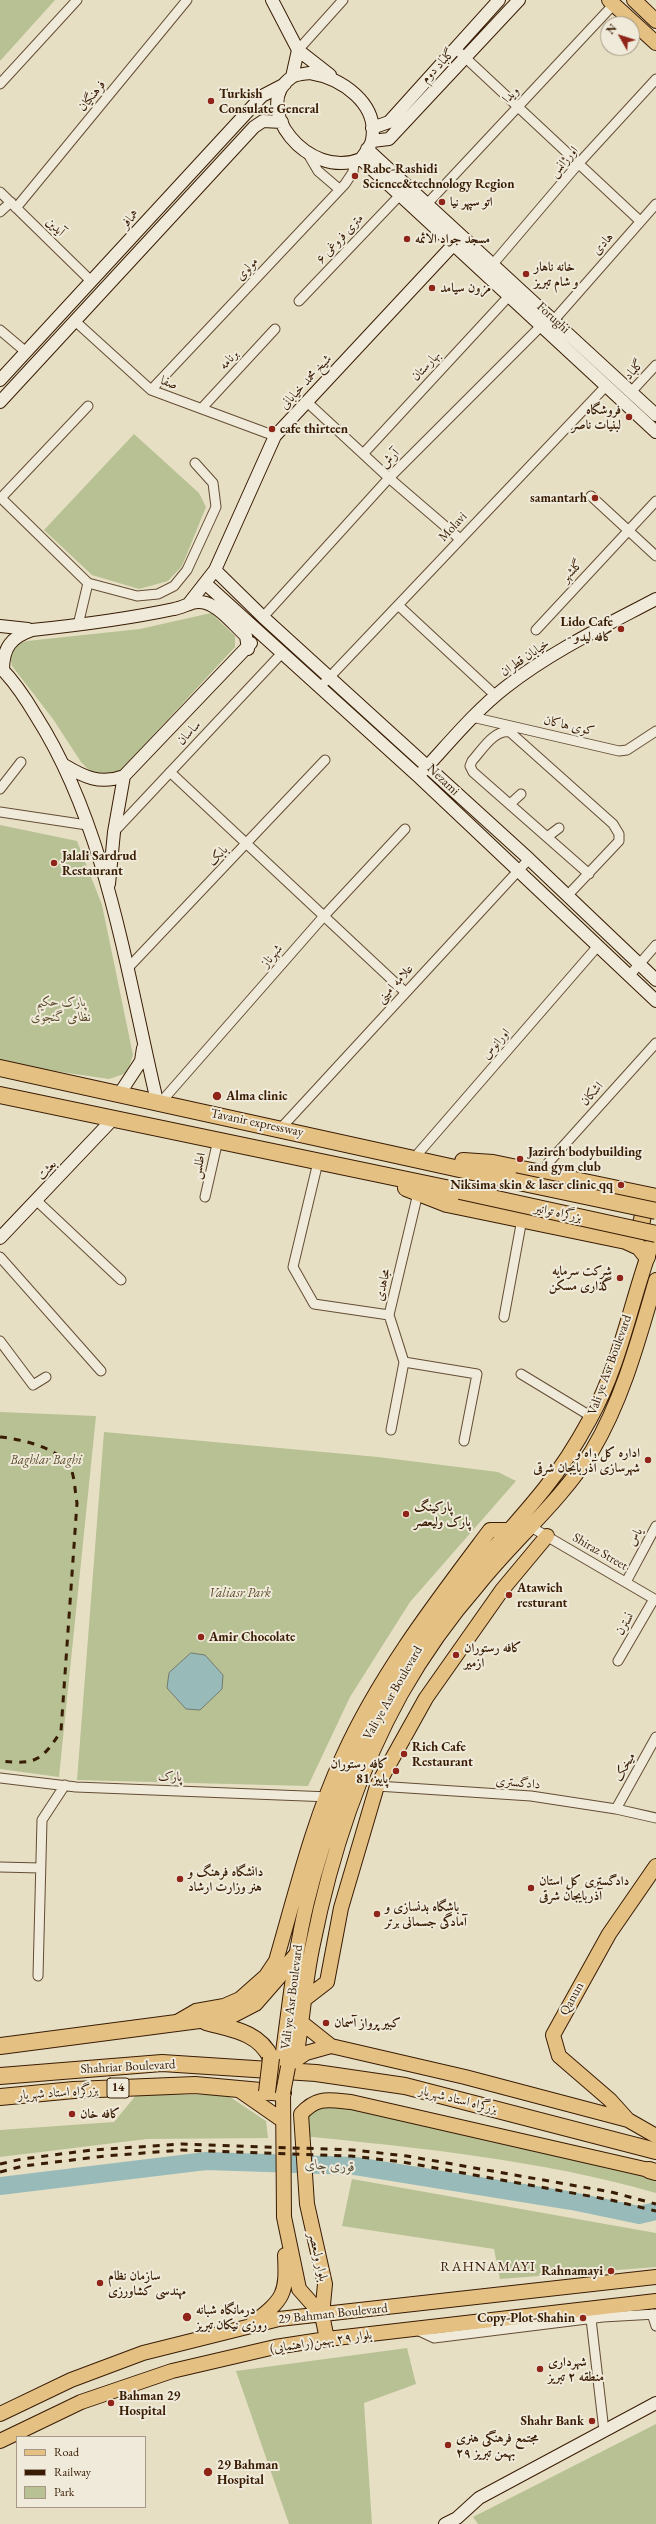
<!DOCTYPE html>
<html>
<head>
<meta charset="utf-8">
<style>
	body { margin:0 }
	#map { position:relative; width:656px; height:2524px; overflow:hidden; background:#e7dfc4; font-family:"EB Garamond",serif }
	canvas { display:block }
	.legend { position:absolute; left:16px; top:2436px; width:130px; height:72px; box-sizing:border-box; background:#efead9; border:1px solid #a69884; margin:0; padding:5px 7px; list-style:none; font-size:12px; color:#391c04 }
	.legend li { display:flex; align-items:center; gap:8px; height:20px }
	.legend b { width:20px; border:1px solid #a69884 }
	.north { position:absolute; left:600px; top:16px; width:40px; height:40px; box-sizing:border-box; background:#efead9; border:1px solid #a69884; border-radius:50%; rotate:309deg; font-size:11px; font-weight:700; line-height:16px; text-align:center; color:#391c04 }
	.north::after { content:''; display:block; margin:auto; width:14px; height:18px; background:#8f2418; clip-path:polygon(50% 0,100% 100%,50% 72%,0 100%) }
</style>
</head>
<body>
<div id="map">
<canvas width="656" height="2524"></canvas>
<ul class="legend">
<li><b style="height:5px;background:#e4c082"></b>Road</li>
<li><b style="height:5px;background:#391c04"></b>Railway</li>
<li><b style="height:11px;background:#b7c193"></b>Park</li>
</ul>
<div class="north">N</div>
</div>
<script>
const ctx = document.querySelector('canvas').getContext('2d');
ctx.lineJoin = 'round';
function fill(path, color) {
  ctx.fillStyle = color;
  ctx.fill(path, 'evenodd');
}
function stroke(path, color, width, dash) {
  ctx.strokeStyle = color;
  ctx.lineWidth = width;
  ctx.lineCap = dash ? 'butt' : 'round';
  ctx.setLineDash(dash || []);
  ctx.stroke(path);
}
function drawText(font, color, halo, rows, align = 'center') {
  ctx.font = font + ' "EB Garamond",Amiri,serif';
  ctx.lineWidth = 4;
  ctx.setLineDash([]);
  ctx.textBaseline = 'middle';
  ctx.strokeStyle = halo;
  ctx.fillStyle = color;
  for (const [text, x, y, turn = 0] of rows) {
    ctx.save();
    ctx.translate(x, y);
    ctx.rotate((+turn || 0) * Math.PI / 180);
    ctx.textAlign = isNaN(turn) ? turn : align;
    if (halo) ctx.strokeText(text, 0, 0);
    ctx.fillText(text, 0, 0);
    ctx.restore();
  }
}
const green = new Path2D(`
	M0,0H55L0,61Z
	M134,434L199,493L206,507L182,566L168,581L139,589L92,575L44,530Z
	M211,613L235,636V647L119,772L104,775L90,771L81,762L53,719L12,666L10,655L15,645L27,641L140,629Z
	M0,825L77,841L102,905L133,1055L127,1073L109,1079L34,1068L0,1060Z
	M0,1412L96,1416L59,1777L0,1769Z
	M104,1432L378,1457L498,1472L516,1481L410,1602L350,1697L308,1786L77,1780Z
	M137,2094L227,2095L266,2121L268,2138L147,2139L0,2157V2130L114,2122Z
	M323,2105L341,2106L656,2172V2193C541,2160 421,2148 303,2136L305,2118Z
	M352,2179L656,2233V2267L500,2279L494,2249L342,2226Z
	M407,2348L416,2384L364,2403L372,2524H289L236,2371Z
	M656,2424V2524H478L473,2517Z`);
const water = new Path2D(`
	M191,1653L205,1655L223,1675L222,1689L200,1710L186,1709L167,1688L169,1673Z`);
const river = new Path2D(`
	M0,2186L206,2161L355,2166L572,2201L639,2215L656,2211`);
const street = new Path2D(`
	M455,48L640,221
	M298,50L343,0
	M0,84L77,0
	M308,154L318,171L339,189
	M0,192L91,281
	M427,204L614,4
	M16,208L187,0
	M0,212L11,202
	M493,264L579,163L656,79
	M299,301L400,195
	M554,320L656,204
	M75,321L151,390L275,436
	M0,330L26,352
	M151,390L345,184L353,172L354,162
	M631,392L656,365
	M307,402L389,478L460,539
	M88,406L1,498L88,583
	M202,408L275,329
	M363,454L509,296
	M591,496L656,556
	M398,605L496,696
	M263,617L389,478L541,326
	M78,625L88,583L137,596L158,594L174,586L187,570L216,507L213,483L195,463
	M536,630L656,501
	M325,682L606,386
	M472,717L619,751L627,750L656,731
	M170,772L405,992
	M0,789L21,762
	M510,804L521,794
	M0,812L87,825
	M114,832L283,652
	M547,837L559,828
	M567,896L619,841V834L613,824L510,732C494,729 482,750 472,761L470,766L473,772L589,874
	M128,968L325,760
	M629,976L656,945
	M161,1102L324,916L405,829
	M281,1128L529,859
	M415,1157L597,947
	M318,1162L293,1267L314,1304L389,1315
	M548,1163L656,1043
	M205,1197L218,1140
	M37,1201L121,1280
	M0,1257L101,1371
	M504,1317L522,1219
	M0,1341L33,1385L46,1377
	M404,1362L477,1374L464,1441
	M521,1374L592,1417
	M391,1430L404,1362L389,1315L418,1193
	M531,1527L656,1600
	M626,1582L656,1526
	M618,1661L654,1599
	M0,1778L76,1787L330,1797
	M377,1786L531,1796L616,1809L656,1818
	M616,1809L656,1737
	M0,1867L40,1868
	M38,1976L42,1820L65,1785
	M652,2314L656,2326
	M591,2319L604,2431
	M417,2330L434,2338L603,2317L656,2314`);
const secondary = new Path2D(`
	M272,0L298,50L330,75
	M310,73C341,78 379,103 372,140C371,146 365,153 361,159C308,181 249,106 292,77C297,74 304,74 310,73Z
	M292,77L298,50
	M372,128L389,122L499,0
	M372,141L389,139L519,0
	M367,149L656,415
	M361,159L656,432
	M0,380L262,96L285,84
	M0,402L254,127L263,121L282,122
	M215,570L263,617L529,859L656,980
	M206,584L418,776L656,1001
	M190,602L215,570L275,436L454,244
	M0,626L28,629
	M0,667C14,681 26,699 36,716C107,827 127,975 157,1101
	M3,670C3,648 11,637 32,630C80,625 127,619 174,609C186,607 193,599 206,603C221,608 234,625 246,636L248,649
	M64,765C84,777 100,785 124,776L251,643
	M423,771C450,742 475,711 506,687C552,651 605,626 656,599
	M109,884L114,832L124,776
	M120,1093L141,1061L143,1048
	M0,1238L113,1119
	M445,2524L457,2518L479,2498L656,2403`);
const primary = new Path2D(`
	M609,0L656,43
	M634,0L656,21
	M305,1999L327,1982L341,1908L377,1786L426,1698L502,1590L547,1536
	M177,2022L196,2011L224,2006L240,1999L266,1976L276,1961C296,1892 313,1821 343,1756C380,1674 436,1602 490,1530H509
	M302,2023L331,2046L465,2077L628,2120L656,2136
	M293,2062L306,2053L331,2046
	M288,2067L283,2052C290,2002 295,1951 307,1902C325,1828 354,1757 392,1690C413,1652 440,1618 465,1584C490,1550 519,1521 545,1488C562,1467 577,1443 590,1419C622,1362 632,1294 656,1233
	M288,2067L297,2052C303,2017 305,1980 313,1944C330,1859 359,1770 401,1694C422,1657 451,1616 479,1584C515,1539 561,1501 592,1451C623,1399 639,1338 656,1280
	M236,2088L282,2120
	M283,2093L284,2217L299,2289L322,2315
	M628,2120L610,2100L559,2056L553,2035L609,1934L656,1866
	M253,2323C284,2299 287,2294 285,2255
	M327,2339L322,2315L325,2284L307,2204L301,2114C317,2096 329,2100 351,2102L649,2170
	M0,2414L71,2380L143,2353L279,2319L656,2277
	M0,2441L81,2402L172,2371L275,2347L327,2339L656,2301`);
const highway = new Path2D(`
	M0,1068L514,1181
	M0,1095L460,1191
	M463,1161L493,1163L656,1197
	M406,1188L447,1204L626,1241L639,1247L647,1257
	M629,1239C644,1227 646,1213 638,1196
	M206,2022C232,2029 259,2032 271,2058
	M0,2046L230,2016L255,2003L296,1956
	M0,2076L162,2063L316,2073L405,2086L656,2151
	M0,2097L74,2090L195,2085L283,2093
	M649,2170L656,2172`);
const rail = new Path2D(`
	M0,1437C21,1439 61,1448 71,1469C75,1479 75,1493 77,1503L61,1731C42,1761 35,1765 0,1761
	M0,2164L22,2159L92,2150L182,2144L353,2150L407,2156L611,2192L656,2204
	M0,2172L23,2166L105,2156L182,2150L351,2156L403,2162L611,2200L656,2211`);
const primaryBridge = new Path2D(`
	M283,2093L288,2067`);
const highwayBridge = new Path2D(`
	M514,1181L656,1211
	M460,1191L656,1234
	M267,2092L271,2058`);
const markers = [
	[211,101,4,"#8f2418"],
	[355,176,4,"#8f2418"],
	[442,202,4,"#8f2418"],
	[407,239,4,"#8f2418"],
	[526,274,4,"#8f2418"],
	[432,288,4,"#8f2418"],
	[629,417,4,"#8f2418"],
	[272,429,4,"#8f2418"],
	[595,498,4,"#8f2418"],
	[621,629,4,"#8f2418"],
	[54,863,4,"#8f2418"],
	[217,1096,5,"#8f2418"],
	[520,1159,4,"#8f2418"],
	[621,1185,4,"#8f2418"],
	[620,1278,4,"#8f2418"],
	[648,1460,4,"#8f2418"],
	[406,1514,4,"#8f2418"],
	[509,1595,4,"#8f2418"],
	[201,1637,4,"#8f2418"],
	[456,1655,4,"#8f2418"],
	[404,1754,4,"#8f2418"],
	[396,1771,4,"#8f2418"],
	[180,1879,4,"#8f2418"],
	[531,1888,4,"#8f2418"],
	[377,1914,4,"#8f2418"],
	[326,2023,4,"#8f2418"],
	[72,2114,4,"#8f2418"],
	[611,2271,4,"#8f2418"],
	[100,2283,4,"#8f2418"],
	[187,2317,5,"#8f2418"],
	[583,2318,4,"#8f2418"],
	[540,2369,4,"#8f2418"],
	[111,2403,4,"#8f2418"],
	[592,2421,4,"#8f2418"],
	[448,2445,4,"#8f2418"],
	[208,2472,5,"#8f2418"]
];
const shields = [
	[118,2088,22]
];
const shieldNames = [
	["14",118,2088]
];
const streetNames = [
	["گلباد دوم",438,66,-46],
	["ویدا",511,95,-47],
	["فرهنگیان",92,96,-51],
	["اورژانس",564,162,-49],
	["همافر",130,219,-47],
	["آیدین",55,227,44],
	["۶ متری فروغی",340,239,-47],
	["هادی",603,244,-49],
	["مولوی",247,269,-47],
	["Forughi",553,318,43],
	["برنامه",229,360,-47],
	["بهارستان",426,366,-47],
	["گلباد",634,370,-48],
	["شیخ محمد خیابانی",306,382,-47],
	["صفا",169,383,20],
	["آرش",390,459,-45],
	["Molavi",453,527,-47],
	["گلشهر",572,571,-47],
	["خیابان قطران",525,658,-34],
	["کوی هاکان",569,726,13],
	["ساسان",189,733,-47],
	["Nezami",443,780,44],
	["بابک",218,856,-46],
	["شهرناز",272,956,-49],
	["علامه امینی",395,984,-47],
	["اورانوس",496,1044,-49],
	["اشکان",592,1094,-48],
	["Tavanir expressway",257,1123,12],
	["اطلس",199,1166,-78],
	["بعثت",47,1170,-47],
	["بزرگراه توانیر",558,1213,12],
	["مجاهدی",383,1285,-77],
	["Vali ye Asr Boulevard",610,1365,-70],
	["یاس",635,1537,-61],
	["Shiraz Street",600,1552,30],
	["نسترن",625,1624,-60],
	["Vali ye Asr Boulevard",393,1693,-60],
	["میخک",625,1767,-61],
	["پارک",170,1777,2],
	["دادگستری",518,1783,5],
	["Vali ye Asr Boulevard",292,1997,-83],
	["Qanun",572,1999,-61],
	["Shahriar Boulevard",128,2067,-3],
	["بزرگراه استاد شهریار",58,2093,-4],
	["بزرگراه استاد شهریار",458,2100,14],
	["بلوار ولىعصر",318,2257,77],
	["29 Bahman Boulevard",333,2314,-6],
	["بلوار ٢٩ بهمن(راهنمایی)",321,2342,-8]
];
const poiNames = [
	["Turkish",219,94],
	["Consulate General",219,109],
	["Rabe-Rashidi",363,169],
	["Science&technology Region",363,184],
	["اتو سپهر نیا",450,202],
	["مسجد جواد الائمه",415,239],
	["خانه ناهار",534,267],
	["و شام تبریز",534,282],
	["مزون سیامد",440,288],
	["فروشگاه",621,410,"right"],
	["لبنیات ناصر",621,425,"right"],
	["cafe thirteen",280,429],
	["samantarh",587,498,"right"],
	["Lido Cafe",613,622,"right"],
	["- کافه لیدو",613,637,"right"],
	["Jalali Sardrud",62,856],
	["Restaurant",62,871],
	["Alma clinic",226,1096],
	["Jazireh bodybuilding",528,1152],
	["and gym club",528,1167],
	["Niksima skin & laser clinic qq",613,1185,"right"],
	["شرکت سرمایه",612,1271,"right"],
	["گذاری مسکن",612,1286,"right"],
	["اداره کل راه و",640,1453,"right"],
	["شهرسازی آذربایجان شرقی",640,1468,"right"],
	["پارکینگ",414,1507],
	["پارک ولیعصر",414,1522],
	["Atawich",517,1588],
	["resturant",517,1603],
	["Amir Chocolate",209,1637],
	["کافه رستوران",464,1648],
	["ازمیر",464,1663],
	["Rich Cafe",412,1747],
	["Restaurant",412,1762],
	["کافه رستوران",388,1764,"right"],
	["پاییز 81",388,1779,"right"],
	["دانشگاه فرهنگ و",188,1872],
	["هنر وزارت ارشاد",188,1887],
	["دادگستری کل استان",539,1881],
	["آذربایجان شرقی",539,1896],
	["باشگاه بدنسازی و",385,1907],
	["آمادگی جسمانی برتر",385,1922],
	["کبیر پرواز آسمان",334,2023],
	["کافه خان",80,2114],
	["Rahnamayi",603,2271,"right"],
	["سازمان نظام",108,2276],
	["مهندسی کشاورزی",108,2291],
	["درمانگاه شبانه",196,2310],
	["روزی نیکان تبریز",196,2325],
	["Copy-Plot-Shahin",575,2318,"right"],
	["شهرداری",548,2362],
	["منطقه ۲ تبریز",548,2377],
	["Bahman 29",119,2396],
	["Hospital",119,2411],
	["Shahr Bank",584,2421,"right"],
	["مجتمع فرهنگی هنری",456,2438],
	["۲۹ بهمن تبریز",456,2453],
	["29 Bahman",217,2465],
	["Hospital",217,2480]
];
const parkNames = [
	["پارک حکیم",61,1002],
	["نظامی گنجوی",61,1017],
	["Baghlar Baghi",46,1460],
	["Valiasr Park",240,1593]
];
const waterNames = [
	["قوری چای",330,2166,3]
];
const neighbourhoodNames = [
	["RAHNAMAYI",488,2267]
];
fill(green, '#b7c193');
fill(water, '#98bbba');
stroke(water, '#727b71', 1);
stroke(river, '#98bbba', 18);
stroke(street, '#644d34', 11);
stroke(secondary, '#391c04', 14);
stroke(primary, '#391c04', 16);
stroke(highway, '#391c04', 18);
stroke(street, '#efead9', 9);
stroke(secondary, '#efead9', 12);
stroke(primary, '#e4c082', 14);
stroke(highway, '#e4c082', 16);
stroke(rail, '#391c04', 3, [7, 7]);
stroke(primaryBridge, '#391c04', 16, []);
stroke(highwayBridge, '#391c04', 18, []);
stroke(primaryBridge, '#e4c082', 14);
stroke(highwayBridge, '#e4c082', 16);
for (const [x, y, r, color] of markers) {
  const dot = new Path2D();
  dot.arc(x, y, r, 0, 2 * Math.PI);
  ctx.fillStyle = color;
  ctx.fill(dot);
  stroke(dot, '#efead9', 1.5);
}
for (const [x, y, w] of shields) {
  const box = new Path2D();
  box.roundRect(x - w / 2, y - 10, w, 20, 3);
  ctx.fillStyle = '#efead9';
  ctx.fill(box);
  stroke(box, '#391c04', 1);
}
drawText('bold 12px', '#391c04', null, shieldNames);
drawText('13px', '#391c04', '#efead9', streetNames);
drawText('bold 13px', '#391c04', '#efead9', poiNames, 'left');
drawText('italic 13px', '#5f4e2f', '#efead9', parkNames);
drawText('italic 14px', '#564c3b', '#efead9', waterNames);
ctx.letterSpacing = '1px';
drawText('14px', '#391c04', '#efead9', neighbourhoodNames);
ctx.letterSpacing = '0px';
</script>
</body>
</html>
